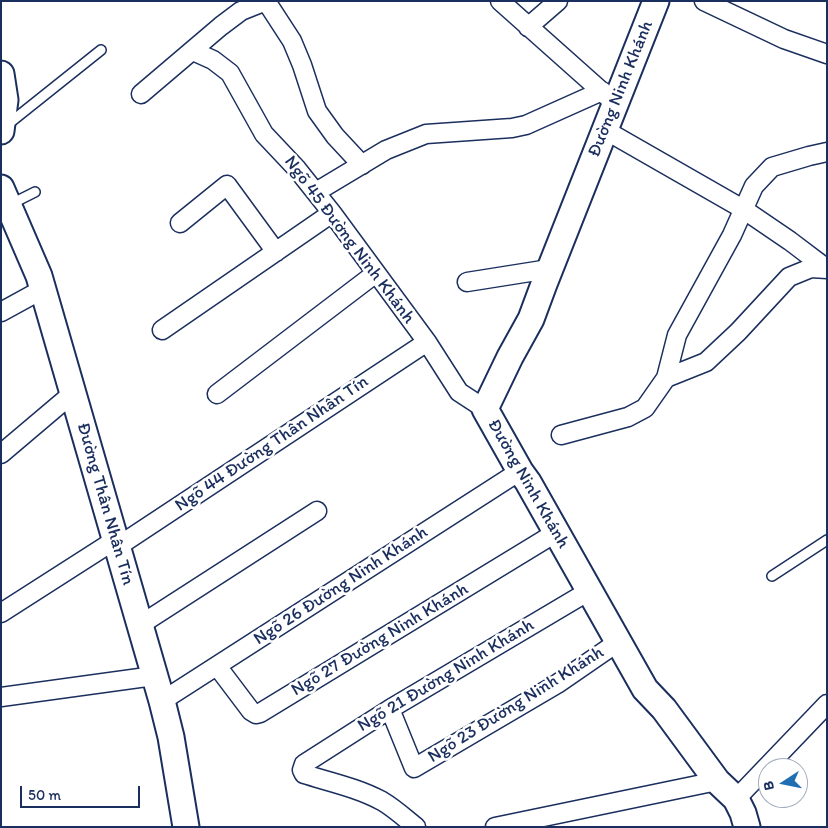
<!DOCTYPE html>
<html>
<head>
<meta charset="utf-8">
<style>
	body { margin:0 }
	#map { position:relative; width:828px; height:828px; overflow:hidden; background:#fff; font-family:Itim,sans-serif }
	canvas { display:block }
	.frame { position:absolute; inset:0; border:2px solid #1b2f5e; pointer-events:none }
	.north { position:absolute; left:758px; top:758px; width:50px; height:50px; box-sizing:border-box; background:#fff; border:1px solid #a4acbf; border-radius:50%; rotate:259deg; font-size:14px; font-weight:700; line-height:20px; text-align:center; color:#1b2f5e }
	.north::after { content:''; display:block; margin:auto; width:18px; height:22px; background:#1f6fb2; clip-path:polygon(50% 0,100% 100%,50% 72%,0 100%) }
	.scale { position:absolute; left:20px; top:786px; width:120px; height:22px; box-sizing:border-box; border:2px solid #1b2f5e; border-top:0; padding-left:6px; font-size:15px; line-height:18px; white-space:nowrap; color:#1b2f5e; -webkit-text-stroke:4px #fff; paint-order:stroke }
</style>
</head>
<body>
<div id="map">
<canvas width="828" height="828"></canvas>
<div class="frame"></div>
<div class="north">B</div>
<div class="scale">50 m</div>
</div>
<script>
const ctx = document.querySelector('canvas').getContext('2d');
ctx.lineJoin = 'round';
function stroke(path, color, width, dash) {
  ctx.strokeStyle = color;
  ctx.lineWidth = width;
  ctx.lineCap = dash ? 'butt' : 'round';
  ctx.setLineDash(dash || []);
  ctx.stroke(path);
}
function drawText(font, color, halo, rows, align = 'center') {
  ctx.font = font + ' Itim,sans-serif';
  ctx.lineWidth = 5;
  ctx.setLineDash([]);
  ctx.textBaseline = 'middle';
  ctx.strokeStyle = halo;
  ctx.fillStyle = color;
  for (const [text, x, y, turn = 0] of rows) {
    ctx.save();
    ctx.translate(x, y);
    ctx.rotate((+turn || 0) * Math.PI / 180);
    ctx.textAlign = isNaN(turn) ? turn : align;
    if (halo) ctx.strokeText(text, 0, 0);
    ctx.fillText(text, 0, 0);
    ctx.restore();
  }
}
const lane = new Path2D(`
	M7,125L101,50
	M9,205L35,192
	M772,576L827,540`);
const street = new Path2D(`
	M500,1L609,98
	M704,1L784,39L827,54
	M528,27L558,1
	M193,51L213,60L230,73L264,134L297,169L332,213L427,342L459,392L485,409
	M141,94L221,26L241,11L266,1L292,41L302,65L317,111L335,136L362,165
	M605,130L743,209L790,241L827,269
	M827,152L809,156L772,167L754,186L732,235L677,335L666,378L706,362L738,332L789,277L811,268L827,269
	M316,192L386,150L426,134L512,128L526,125L602,91
	M180,223L227,185L276,252
	M467,282L549,269
	M1,312L43,289
	M162,330L332,213
	M217,394L376,273
	M561,435L628,417L645,408L666,378
	M1,454L73,393
	M117,547L427,342
	M1,613L115,540
	M140,625L317,511
	M217,666L251,711L256,714L260,713L557,532
	M1,697L154,676
	M162,701L520,471
	M390,709L414,768L557,684L618,642
	M736,799L827,704
	M416,827C405,818 394,808 382,801C358,788 330,782 304,774L302,770L304,764L390,709L589,591
	M495,827L717,781`);
const secondary = new Path2D(`
	M656,1L544,284L531,319L510,357L485,409L520,471L528,482L645,689L664,709L717,781L736,799L743,813L747,827
	M1,74L5,100L1,131
	M1,188L39,276L162,701L171,737L186,827`);
const streetNames = [
	["Đường Ninh Khánh",621,89,-68],
	["Ngõ 45 Đường Ninh Khánh",349,240,53],
	["Ngõ 44 Đường Thân Nhân Tín",272,444,-34],
	["Đường Ninh Khánh",528,484,60],
	["Đường Thân Nhân Tín",105,504,74],
	["Ngõ 26 Đường Ninh Khánh",341,586,-33],
	["Ngõ 27 Đường Ninh Khánh",380,640,-31],
	["Ngõ 21 Đường Ninh Khánh",446,676,-31],
	["Ngõ 23 Đường Ninh Khánh",516,705,-32]
];
stroke(lane, '#1b2f5e', 12);
stroke(street, '#1b2f5e', 21);
stroke(secondary, '#1b2f5e', 29);
stroke(lane, '#fff', 9);
stroke(street, '#fff', 18);
stroke(secondary, '#fff', 25);
drawText('18px', '#1b2f5e', '#fff', streetNames);
</script>
</body>
</html>
